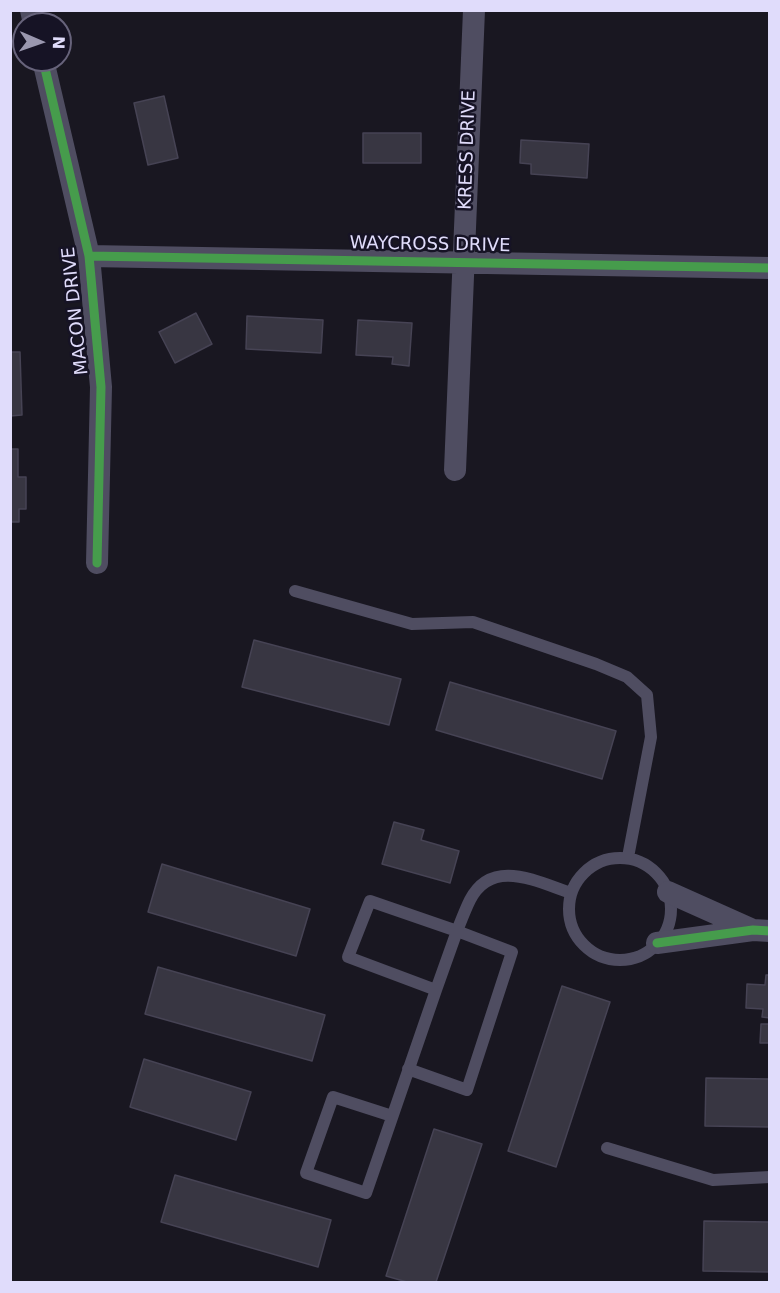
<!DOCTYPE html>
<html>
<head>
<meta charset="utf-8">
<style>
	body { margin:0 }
	#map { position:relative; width:780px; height:1293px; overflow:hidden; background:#191721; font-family:"DejaVu Sans",sans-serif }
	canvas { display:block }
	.frame { position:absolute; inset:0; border:12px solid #e0dcfb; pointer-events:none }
	.north { position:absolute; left:12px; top:12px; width:60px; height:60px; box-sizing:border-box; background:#161325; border:2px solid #67637b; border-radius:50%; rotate:92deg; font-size:16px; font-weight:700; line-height:24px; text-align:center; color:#e0dcfb }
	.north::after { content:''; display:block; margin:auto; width:21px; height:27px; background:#9a97af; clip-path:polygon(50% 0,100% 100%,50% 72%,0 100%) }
</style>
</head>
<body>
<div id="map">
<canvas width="780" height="1293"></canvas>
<div class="frame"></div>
<div class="north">N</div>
</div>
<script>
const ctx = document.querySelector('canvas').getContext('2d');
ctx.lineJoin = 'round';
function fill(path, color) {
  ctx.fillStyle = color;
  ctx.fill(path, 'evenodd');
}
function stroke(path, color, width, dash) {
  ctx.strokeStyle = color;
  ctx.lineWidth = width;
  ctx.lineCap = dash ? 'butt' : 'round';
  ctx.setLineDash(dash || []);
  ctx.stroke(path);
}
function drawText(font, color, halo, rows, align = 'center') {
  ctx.font = font + ' "DejaVu Sans",sans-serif';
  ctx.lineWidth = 5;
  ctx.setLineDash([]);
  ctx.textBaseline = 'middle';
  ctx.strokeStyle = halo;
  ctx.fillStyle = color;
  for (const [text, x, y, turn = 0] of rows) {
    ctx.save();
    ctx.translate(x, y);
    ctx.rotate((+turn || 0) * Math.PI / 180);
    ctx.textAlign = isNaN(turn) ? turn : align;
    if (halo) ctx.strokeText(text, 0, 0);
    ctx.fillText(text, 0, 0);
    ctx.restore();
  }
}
const building = new Path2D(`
	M164,96L178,158L148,165L134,103Z
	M363,133H421V163H363Z
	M521,140L589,144L587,178L531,174V164L520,163Z
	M196,313L212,344L175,363L159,332Z
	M247,316L323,320L321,353L246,349Z
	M358,320L412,323L409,366L392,364L393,357L356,355Z
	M10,352H20L22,415L10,416Z
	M10,449H18V477H26V509H19V522H10Z
	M254,640L401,679L389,725L242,687Z
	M450,682L616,731L602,779L436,730Z
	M394,822L424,830L421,840L459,851L450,883L382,864Z
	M162,864L310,909L296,956L148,912Z
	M158,967L325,1015L312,1061L145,1014Z
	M766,975H770V1018L762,1017L763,1009L746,1008L747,984L765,985Z
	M562,986L610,1002L556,1167L508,1151Z
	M761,1024H770V1043H760Z
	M144,1059L251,1092L236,1140L130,1107Z
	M706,1078L770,1079V1127L705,1126Z
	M434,1129L482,1144L436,1282H407L386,1276Z
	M175,1175L331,1220L318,1267L161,1222Z
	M704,1221L770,1222V1272L703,1271Z`);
const service = new Path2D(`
	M295,591L412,624L473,622L596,664L627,677L647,695L651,737L628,857
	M569 909a51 51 0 1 1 102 0a51 51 0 1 1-102 0Z
	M408,1069L467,1090L512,952L457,931L436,990
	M392,1116L333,1097L306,1173L366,1193L436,990L348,957L370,901L457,931C461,921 465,910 470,900C492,857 537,882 571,893
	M607,1148L713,1180L770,1177`);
const minor = new Path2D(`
	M31,10L34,24
	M43,60L89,256L101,387L97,563
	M89,256L770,268
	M455,470L474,10
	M668,892L753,930
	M657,943L753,930L770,931`);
const cycleway = new Path2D(`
	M43,60L89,256L101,387L97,563
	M89,256L770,268
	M657,943L753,930L770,931`);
const streetNames = [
	["KRESS DRIVE",468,150,-88],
	["WAYCROSS DRIVE",430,245,1],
	["MACON DRIVE",76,311,-96]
];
fill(building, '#383642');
stroke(building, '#464354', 1.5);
stroke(service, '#4f4d61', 12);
stroke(minor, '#4f4d61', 22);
stroke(cycleway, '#469c4c', 9);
drawText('18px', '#e0dcfb', '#161325', streetNames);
</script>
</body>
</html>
